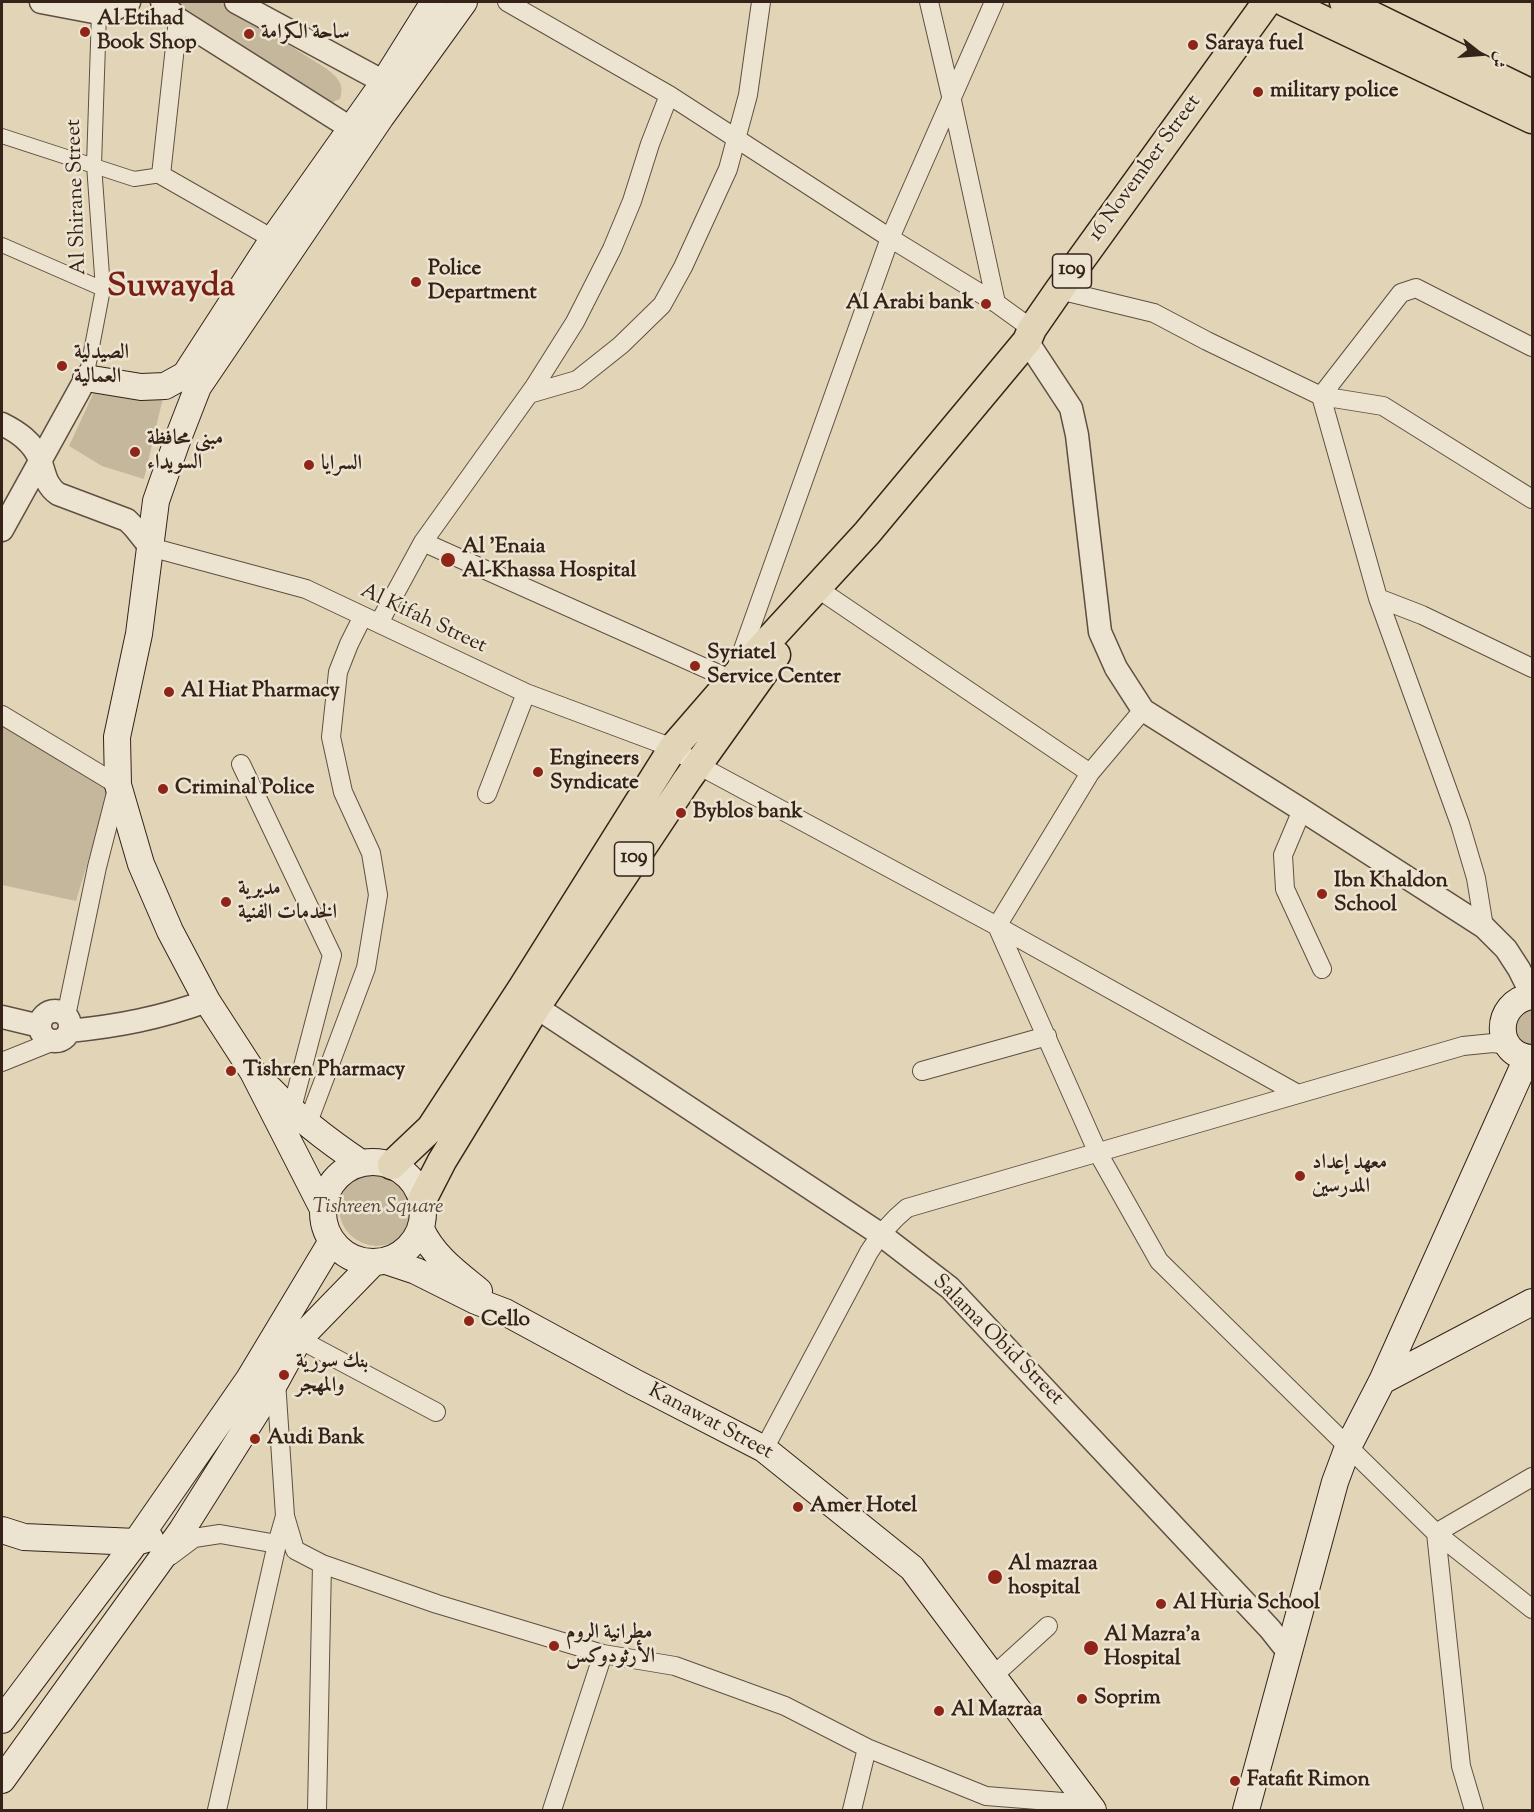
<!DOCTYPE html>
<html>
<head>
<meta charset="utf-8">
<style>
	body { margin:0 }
	#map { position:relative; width:1534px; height:1812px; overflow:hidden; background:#e2d5b7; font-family:"Sorts Mill Goudy",Amiri,serif }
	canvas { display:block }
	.frame { position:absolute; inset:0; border:3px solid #352218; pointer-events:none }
	.north { position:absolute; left:1450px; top:24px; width:60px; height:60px; -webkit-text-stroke:4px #ece4d0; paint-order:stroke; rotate:107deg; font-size:16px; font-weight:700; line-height:24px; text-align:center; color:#352218 }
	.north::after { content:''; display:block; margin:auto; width:21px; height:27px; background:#352218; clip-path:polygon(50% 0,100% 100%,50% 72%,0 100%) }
</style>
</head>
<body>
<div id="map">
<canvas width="1534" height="1812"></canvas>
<div class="frame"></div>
<div class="north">ش</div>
</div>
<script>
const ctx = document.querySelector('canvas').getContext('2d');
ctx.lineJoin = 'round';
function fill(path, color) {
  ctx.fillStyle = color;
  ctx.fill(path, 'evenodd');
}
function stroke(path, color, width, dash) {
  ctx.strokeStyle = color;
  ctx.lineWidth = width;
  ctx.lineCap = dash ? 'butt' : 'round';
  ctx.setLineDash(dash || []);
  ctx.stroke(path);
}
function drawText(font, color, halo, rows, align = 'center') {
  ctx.font = font + ' "Sorts Mill Goudy",Amiri,serif';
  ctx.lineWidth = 5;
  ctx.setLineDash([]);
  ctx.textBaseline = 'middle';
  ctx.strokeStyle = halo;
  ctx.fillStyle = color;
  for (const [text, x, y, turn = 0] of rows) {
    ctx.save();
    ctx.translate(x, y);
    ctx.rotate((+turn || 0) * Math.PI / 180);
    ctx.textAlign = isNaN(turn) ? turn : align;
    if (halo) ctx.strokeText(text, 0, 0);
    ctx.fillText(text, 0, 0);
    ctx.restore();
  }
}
const green = new Path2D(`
	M172,2H220L327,69C337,77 345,84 340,99L328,104L318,99Z
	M105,368L165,389L144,479L102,466L69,446Z
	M2,727L110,788L76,901L2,885Z
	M1532,1009V1049L1519,1045L1513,1022L1521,1012Z
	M339 1208a38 38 0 1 1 76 0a38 38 0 1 1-76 0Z`);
const pedestrian = new Path2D(`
	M2,136L134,179L161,175
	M2,245L103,289
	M86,378L103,289L94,165L99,13`);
const minor = new Path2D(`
	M507,2L669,95L890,238L996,303L1032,329
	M929,2L951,96L996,303
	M178,19L161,175L273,239
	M1059,290L1154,313L1207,341L1321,396L1378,598L1460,824L1476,878L1484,927
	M1532,347L1416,288L1401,293L1321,396L1383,406L1532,499
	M529,394L577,380L621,345L662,305L683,267L728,169L748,95L761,2
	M423,542L732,680L890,238L994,2
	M150,547L306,589L526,693L673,748L698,765L997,926L1298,1094
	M827,595L1090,773
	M1378,598L1422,615L1532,668
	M379,623L423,542L534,387L575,322L612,249L632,201L650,144L669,95
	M1143,710L1090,773L997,926L1098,1153L1159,1261L1436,1533L1532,1609
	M2,715L118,785L97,867L66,1016
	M241,764L332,955L291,1112
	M487,794L526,693
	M1302,810L1283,855L1285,889L1322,969
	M2,1062L54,1041
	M922,1071L1047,1036
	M307,1125L366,968L378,895L371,853L343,792L331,737L338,672L349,644L363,616
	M299,1339L436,1412
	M276,1381L285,1516L295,1550L322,1564L317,1810
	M764,1449L869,1252C880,1234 891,1221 907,1208L1463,1046L1493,1043L1508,1045
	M170,1556L194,1538L220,1534L277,1544
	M322,1564L437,1604L603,1654L675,1666L785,1706L867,1748L986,1796L1088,1804
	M993,1676L1048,1626
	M217,1810L277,1544L285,1516
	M552,1810L603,1654
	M852,1810L867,1748
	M1474,1810L1461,1766L1436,1533L1532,1477`);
const tertiary = new Path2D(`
	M41,2L99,13L115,9L129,2
	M162,2L178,19L352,129
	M236,2L384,82
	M1027,341L1071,408L1077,435L1100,632L1116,668L1143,710L1302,810L1484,927L1506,949L1519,969L1532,995
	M2,424C18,432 33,442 40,460C45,473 45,485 58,494L127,520L134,527L150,547
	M2,530L86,378
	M536,1007L880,1234L950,1288L1270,1629L1289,1653
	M40 1026a15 15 0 1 1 30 0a15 15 0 1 1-30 0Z
	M2,1017L40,1026
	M69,1031C119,1026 160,1018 207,1001`);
const secondary = new Path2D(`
	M86,378L141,387L165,386L185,375L273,239L384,82L434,2
	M1532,996C1493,1002 1493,1056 1532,1058
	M270,1089C298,1118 328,1141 361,1163
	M323 1212a50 50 0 1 1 100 0a50 50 0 1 1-100 0Z
	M323,1209L253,1072L207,1001L170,931L141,864L118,785L117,737L139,634L156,501L177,441L198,387L381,117L464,2
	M421,1229C433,1256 457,1273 479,1291
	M386,1261L416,1271L476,1301L505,1312L634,1382L764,1449L912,1568L1093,1810
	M1382,1381L1532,1302
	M2,1530L24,1537L136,1542L150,1538
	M2,1720L136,1542L249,1379L332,1241
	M2,1780L182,1530L276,1381L299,1339L373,1263
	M1246,1810L1335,1482L1348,1447L1382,1381L1527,1058`);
const primary = new Path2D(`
	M1285,2L1532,119
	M1344,2L1532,94
	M392,1165L431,1128L523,987L673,748L732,680L867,533L1027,341L1032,329L1059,290L1267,2
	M422,1200L442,1161L536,1007L687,780L776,655`);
const markers = [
	[85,32,6,"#8f2418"],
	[249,34,6,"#8f2418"],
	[1193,45,6,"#8f2418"],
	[1258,92,6,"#8f2418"],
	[416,282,6,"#8f2418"],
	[986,304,6,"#8f2418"],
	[62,366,6,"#8f2418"],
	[135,452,6,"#8f2418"],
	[309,465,6,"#8f2418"],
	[448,560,8,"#8f2418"],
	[695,666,6,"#8f2418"],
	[169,692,6,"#8f2418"],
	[538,772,6,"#8f2418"],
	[163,789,6,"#8f2418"],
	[681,813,6,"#8f2418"],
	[1322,894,6,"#8f2418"],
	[226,902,6,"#8f2418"],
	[231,1071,6,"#8f2418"],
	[1300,1176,6,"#8f2418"],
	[469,1321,6,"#8f2418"],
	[284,1375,6,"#8f2418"],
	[255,1439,6,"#8f2418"],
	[798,1507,6,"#8f2418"],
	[995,1577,8,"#8f2418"],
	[1161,1604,6,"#8f2418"],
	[554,1646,6,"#8f2418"],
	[1091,1648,8,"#8f2418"],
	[1082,1699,6,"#8f2418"],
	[939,1711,6,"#8f2418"],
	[1235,1781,6,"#8f2418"]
];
const shields = [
	[1072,271,39],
	[634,859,39]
];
const shieldNames = [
	["109",1072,271],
	["109",634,859]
];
const poiNames = [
	["Al Etihad",97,20],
	["Book Shop",97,44],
	["ساحة الكرامة",261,34],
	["Saraya fuel",1205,45],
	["military police",1270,92],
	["Police",428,270],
	["Department",428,294],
	["Al Arabi bank",974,304,"right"],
	["الصيدلية",74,354],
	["العمالية",74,378],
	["مبنى محافظة",147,440],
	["السويداء",147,464],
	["السرايا",321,465],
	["Al 'Enaia",462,548],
	["Al-Khassa Hospital",462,572],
	["Syriatel",707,654],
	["Service Center",707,678],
	["Al Hiat Pharmacy",181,692],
	["Engineers",550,760],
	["Syndicate",550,784],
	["Criminal Police",175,789],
	["Byblos bank",693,813],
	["Ibn Khaldon",1334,882],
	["School",1334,906],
	["مديرية",238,890],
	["الخدمات الفنية",238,914],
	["Tishren Pharmacy",243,1071],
	["معهد إعداد",1312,1164],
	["المدرسين",1312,1188],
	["Cello",481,1321],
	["بنك سورية",296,1363],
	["والمهجر",296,1387],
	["Audi Bank",267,1439],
	["Amer Hotel",810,1507],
	["Al mazraa",1008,1565],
	["hospital",1008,1589],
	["Al Huria School",1173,1604],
	["مطرانية الروم",566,1634],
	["الأرثودوكس",566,1658],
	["Al Mazra'a",1104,1636],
	["Hospital",1104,1660],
	["Soprim",1094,1699],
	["Al Mazraa",951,1711],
	["Fatafit Rimon",1247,1781]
];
const streetNames = [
	["16 November Street",1146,169,-54],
	["Al Shirane Street",78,197,-92],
	["Al Kifah Street",423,620,25],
	["Salama Obid Street",997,1341,45],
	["Kanawat Street",710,1423,28]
];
const parkNames = [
	["Tishreen Square",378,1208]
];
const townNames = [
	["Suwayda",171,289]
];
fill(green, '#c5b79c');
stroke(pedestrian, '#604f40', 16);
stroke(minor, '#604f40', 20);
stroke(tertiary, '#604f40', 25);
stroke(secondary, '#352218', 28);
stroke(primary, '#352218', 31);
stroke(pedestrian, '#ece4d0', 14);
stroke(minor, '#ece4d0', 18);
stroke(tertiary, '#ece4d0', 22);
stroke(secondary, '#ece4d0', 26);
stroke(primary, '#e2d5b7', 28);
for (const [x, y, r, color] of markers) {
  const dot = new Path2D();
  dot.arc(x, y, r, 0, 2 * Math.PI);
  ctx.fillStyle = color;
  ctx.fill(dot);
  stroke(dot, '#ece4d0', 2);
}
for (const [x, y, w] of shields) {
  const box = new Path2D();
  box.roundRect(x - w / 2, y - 17, w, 34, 4.5);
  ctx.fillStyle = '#ece4d0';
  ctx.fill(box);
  stroke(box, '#352218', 1.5);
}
drawText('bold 20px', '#352218', null, shieldNames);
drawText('bold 21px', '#352218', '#ece4d0', poiNames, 'left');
drawText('21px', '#352218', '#ece4d0', streetNames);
drawText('italic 21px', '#594739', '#ece4d0', parkNames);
drawText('bold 33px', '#7a1f14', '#ece4d0', townNames);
</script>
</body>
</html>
